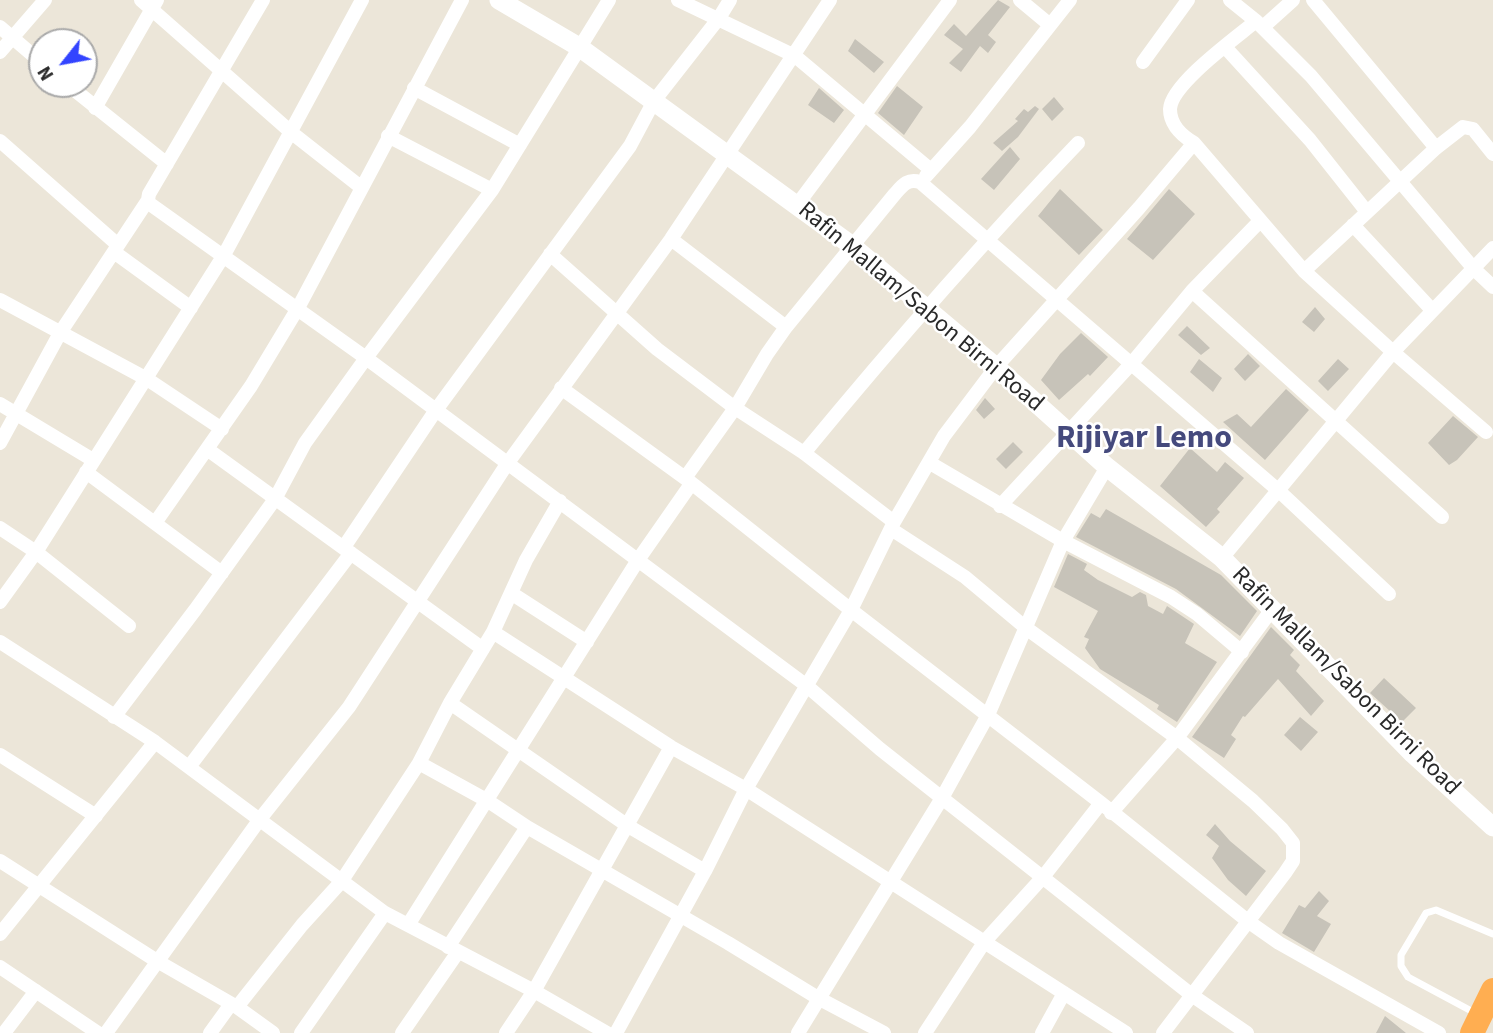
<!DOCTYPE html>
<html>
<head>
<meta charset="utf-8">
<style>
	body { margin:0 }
	#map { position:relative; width:1493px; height:1033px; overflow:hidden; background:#ece6d9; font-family:"Source Sans 3",sans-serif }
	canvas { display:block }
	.north { position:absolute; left:28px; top:28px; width:70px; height:70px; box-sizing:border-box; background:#fff; border:2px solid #a9a9a9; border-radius:50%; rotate:239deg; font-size:19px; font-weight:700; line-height:28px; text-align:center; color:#292929 }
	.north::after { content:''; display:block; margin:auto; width:24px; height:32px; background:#34f; clip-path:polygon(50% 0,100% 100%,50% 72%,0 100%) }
</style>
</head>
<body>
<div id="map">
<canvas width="1493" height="1033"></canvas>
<div class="north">N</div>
</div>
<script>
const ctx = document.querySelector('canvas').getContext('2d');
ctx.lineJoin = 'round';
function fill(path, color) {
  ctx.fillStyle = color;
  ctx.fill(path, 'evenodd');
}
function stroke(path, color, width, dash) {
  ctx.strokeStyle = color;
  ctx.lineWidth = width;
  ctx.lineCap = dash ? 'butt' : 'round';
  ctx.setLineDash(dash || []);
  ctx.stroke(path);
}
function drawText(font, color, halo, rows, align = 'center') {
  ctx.font = font + ' "Source Sans 3",sans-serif';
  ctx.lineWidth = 5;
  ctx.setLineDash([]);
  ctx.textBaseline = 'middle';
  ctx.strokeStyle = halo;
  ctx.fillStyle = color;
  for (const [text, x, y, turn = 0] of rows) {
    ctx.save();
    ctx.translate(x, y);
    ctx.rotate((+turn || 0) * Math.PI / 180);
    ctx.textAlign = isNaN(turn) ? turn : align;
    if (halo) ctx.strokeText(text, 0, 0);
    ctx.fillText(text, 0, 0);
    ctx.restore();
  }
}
const building = new Path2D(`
	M998,0L1010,7L988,35L996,42L988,53L980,46L961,72L949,63L963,49L944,35L954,24L966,36Z
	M855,39L884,62L874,73L848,51Z
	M897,86L923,107L904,135L878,113Z
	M819,88L844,110L834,123L808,105Z
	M1054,97L1064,109L1052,121L1042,109Z
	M1035,106L1039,109L1018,137L1002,151L993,143L1018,121L1015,119L1024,109L1028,112Z
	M1010,147L1020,159L994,190L981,179Z
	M1060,189L1103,230L1079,255L1038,216Z
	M1169,189L1195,214L1153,260L1127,239Z
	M1315,307L1325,319L1314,332L1302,322Z
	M1187,326L1210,348L1201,355L1178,335Z
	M1081,333L1108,357L1090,376L1088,374L1059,400L1041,380L1060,354Z
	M1248,354L1260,366L1245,381L1234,369Z
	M1199,359L1222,378L1213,392L1190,372Z
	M1338,359L1349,369L1328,391L1318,381Z
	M1286,389L1309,410L1265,460L1223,422L1237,414L1251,427Z
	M985,398L995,409L984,419L976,410Z
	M1453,416L1478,437L1457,460L1449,465L1428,443Z
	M1013,442L1023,452L1006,469L996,459Z
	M1190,448L1217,472L1225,462L1244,478L1217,509L1220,512L1206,527L1160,486Z
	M1106,509L1221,575L1257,611L1240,636L1176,589L1076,537L1091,513L1100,518Z
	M1068,554L1087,564L1084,570L1098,580L1132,597L1140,592L1146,595L1148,606L1163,614L1167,606L1194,624L1185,643L1217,662L1177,722L1157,709L1159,705L1100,669L1085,648L1089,639L1084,637L1098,611L1054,587Z
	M1271,627L1294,650L1290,655L1300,665L1296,671L1324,701L1311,716L1278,679L1245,717L1243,716L1231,735L1236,739L1224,758L1192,737Z
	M1384,678L1416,708L1402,722L1370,693Z
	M1300,717L1318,732L1301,751L1284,735Z
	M1215,824L1230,841L1266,871L1246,896L1228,880L1212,858L1219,846L1206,835Z
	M1319,891L1329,901L1317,916L1331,924L1314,952L1282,933L1299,905L1305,908Z
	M1385,1016L1406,1033H1376Z`);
const lane = new Path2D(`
	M1477,1014L1408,977L1401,966V955L1426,913L1436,910L1493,934`);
const street = new Path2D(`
	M141,0L292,133L362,188
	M678,0L795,56L931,170
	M1020,0L1050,25
	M1230,0L1256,21L1311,76L1474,269L1493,287
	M1313,0L1436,148
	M1256,21C1237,37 1171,84 1170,109C1170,125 1181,135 1194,143L1304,271L1393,352L1486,432
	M0,27L42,63
	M1263,27L1293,0
	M1225,47L1310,140L1367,212
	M0,52L45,0
	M1143,62L1188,0
	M67,84L167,164
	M414,88L520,145
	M95,108L157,0
	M388,136L492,190
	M0,141L118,245
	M926,176L970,127L1070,0
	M148,200L150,204L366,358L807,686L880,749L942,798L1193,996L1247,1033
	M797,205L950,0
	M1353,225L1432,310
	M671,239L786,327
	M114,252L191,308
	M550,254L657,349L735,408L804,453L894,522
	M1304,271L1436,148L1463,127L1473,129L1493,154
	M1192,291L1442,517
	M0,300L147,379L222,429
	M561,388L685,478L851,610L1101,803L1249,922L1279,943L1439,1033
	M0,404L93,460
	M0,443L60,333L148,200L149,194L263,0
	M207,449L483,649
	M804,453C893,345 981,244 1078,143
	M930,463L1063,541L1171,597L1197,614L1242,652
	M86,472L222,573
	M685,478L735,408L767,354L786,327L894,195C902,186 907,178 920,182L1279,491L1389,594
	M1000,506L1132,363L1192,291L1259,222
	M155,523L251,386L298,308L462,0
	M0,528L36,552L129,626
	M891,529L965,577L1026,628L1177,738L1253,801L1282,829L1293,843V861L1285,873L1163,1033
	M344,547L436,410L630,146L654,101L719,18L730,0
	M1222,558L1393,352L1493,248
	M511,593L587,642
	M0,602L36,552L224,255L362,0
	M493,632L671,747L746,789L1126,1033
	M0,642L155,742L385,913L534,991L607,1033
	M450,703L628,826L705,871
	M114,717L195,610L275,499L305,443L366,358L492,190L609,0
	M0,755L96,816
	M419,763L488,801L527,827L728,943L818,998L884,1033
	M189,767L351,553
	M1111,813L1177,738L1273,608
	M0,861L157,961L237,1007L273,1033
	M408,925L638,560L691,484
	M0,934L155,742
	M448,947L527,827
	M0,967L98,1033
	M237,1007L302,925L341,882L419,763L450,703L493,632L526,560L560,501
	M4,1033L36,991
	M106,1033L260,819L349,707L507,464L671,239L830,0
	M210,1033L231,1004
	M301,1033L385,913
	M402,1033L458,952
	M506,1033L534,991L671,747
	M616,1033L705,871L746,789L851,610L894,522L944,436L996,367L1139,208L1194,143
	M798,1033L942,798L988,715L1063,541L1107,467
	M925,1033L985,941L1043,877L1101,803
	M1042,1033L1064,993`);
const secondary = new Path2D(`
	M499,0L579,47L851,245L996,367L1107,467L1222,558L1413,754L1493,827`);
const highway = new Path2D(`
	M1472,1033L1493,990`);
const streetNames = [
	["Rafin Mallam/Sabon Birni Road",920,308,40],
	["Rafin Mallam/Sabon Birni Road",1345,682,45]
];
const districtNames = [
	["Rijiyar Lemo",1144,440]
];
fill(building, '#c7c3b9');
stroke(lane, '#fff', 7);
stroke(street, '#fff', 14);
stroke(secondary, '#fff', 19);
stroke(highway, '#ffae51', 24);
drawText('24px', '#292929', '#fff', streetNames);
drawText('bold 32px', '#454a7d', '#fff', districtNames);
</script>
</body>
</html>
